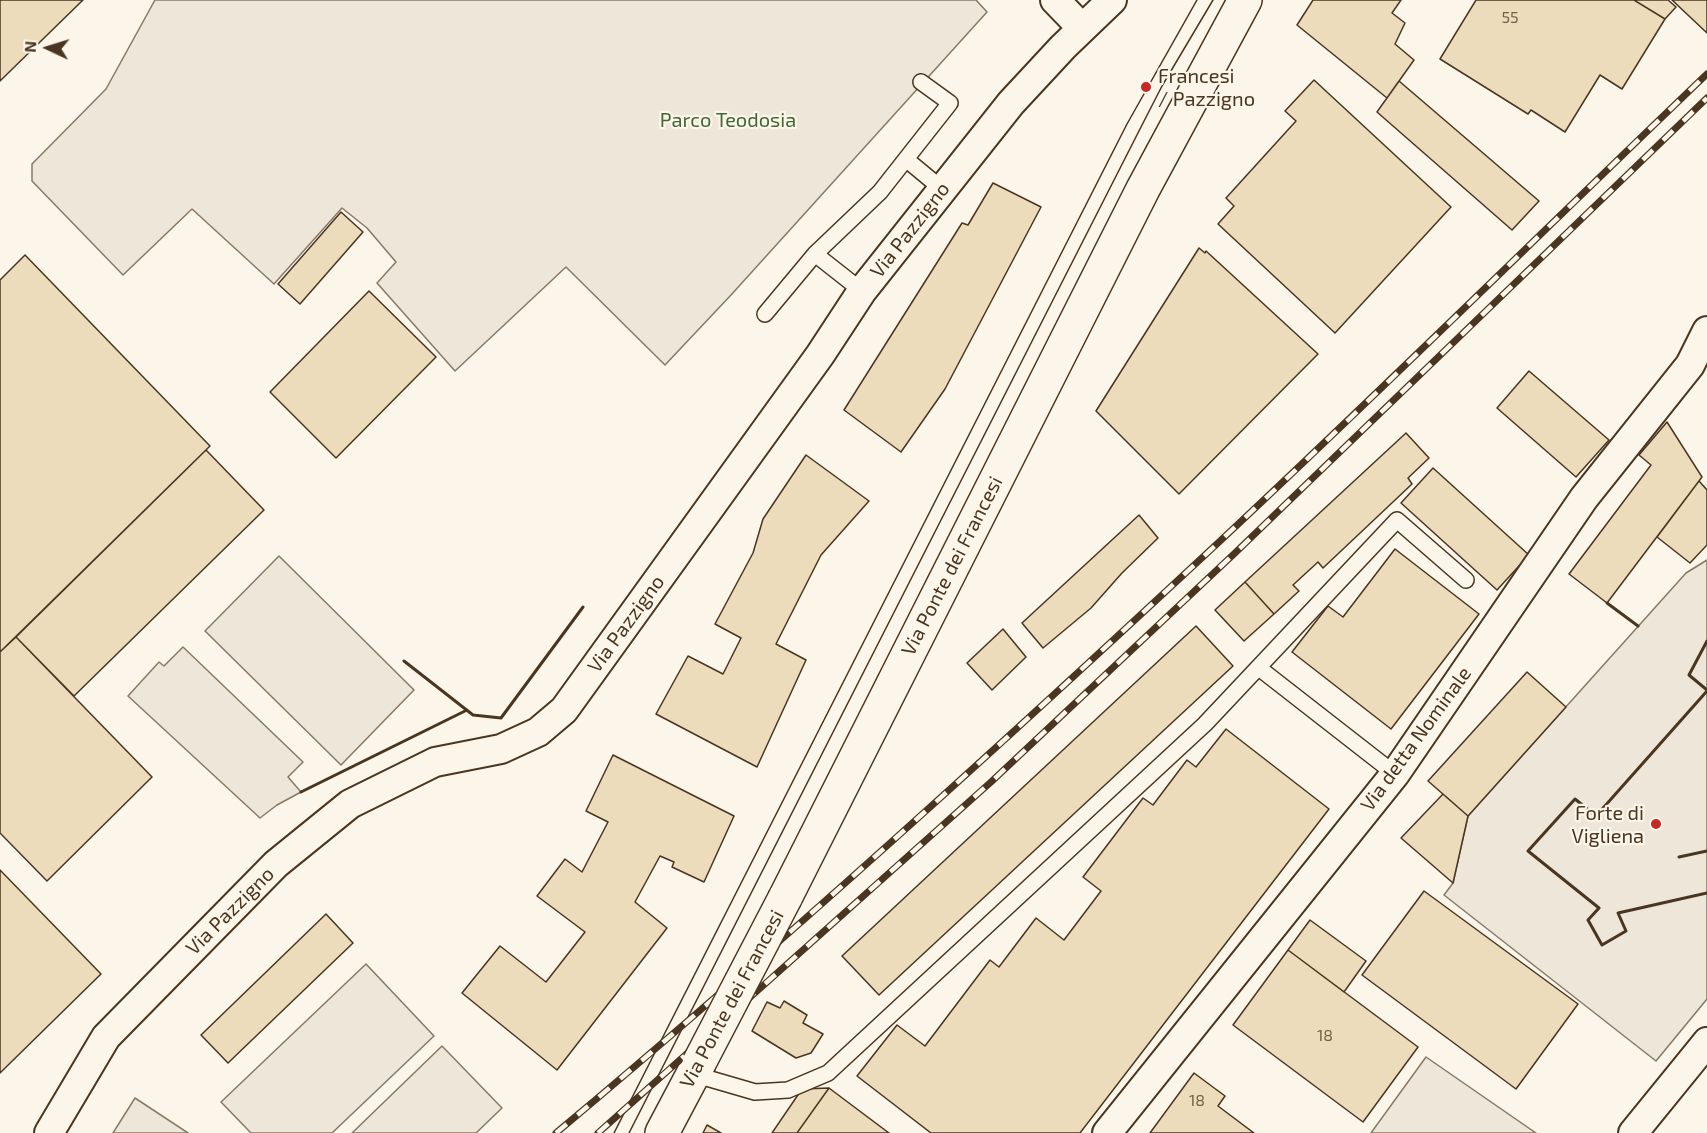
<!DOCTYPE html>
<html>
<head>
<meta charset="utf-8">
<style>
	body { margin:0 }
	#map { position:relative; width:1707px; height:1133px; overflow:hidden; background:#fbf6e9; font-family:"Exo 2",sans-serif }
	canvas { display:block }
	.north { position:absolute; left:18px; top:18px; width:60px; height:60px; -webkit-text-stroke:4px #fbf6e9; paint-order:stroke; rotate:274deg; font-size:16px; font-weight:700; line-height:24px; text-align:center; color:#4a3520 }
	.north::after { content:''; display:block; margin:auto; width:21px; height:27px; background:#4a3520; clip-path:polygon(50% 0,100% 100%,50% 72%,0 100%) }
</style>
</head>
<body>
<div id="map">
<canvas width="1707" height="1133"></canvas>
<div class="north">N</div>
</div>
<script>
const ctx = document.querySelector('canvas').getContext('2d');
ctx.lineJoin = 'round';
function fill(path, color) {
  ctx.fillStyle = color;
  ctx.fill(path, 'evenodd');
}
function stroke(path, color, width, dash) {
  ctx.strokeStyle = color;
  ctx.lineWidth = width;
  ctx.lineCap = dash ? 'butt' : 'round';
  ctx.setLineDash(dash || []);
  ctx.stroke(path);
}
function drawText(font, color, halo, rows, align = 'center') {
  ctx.font = font + ' "Exo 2",sans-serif';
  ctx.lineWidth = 4.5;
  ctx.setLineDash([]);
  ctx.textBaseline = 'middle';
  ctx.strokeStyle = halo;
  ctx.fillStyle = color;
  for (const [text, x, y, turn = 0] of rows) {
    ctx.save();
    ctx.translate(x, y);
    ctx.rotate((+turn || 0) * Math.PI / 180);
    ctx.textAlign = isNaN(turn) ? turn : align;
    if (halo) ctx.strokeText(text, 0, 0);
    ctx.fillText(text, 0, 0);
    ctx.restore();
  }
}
const green = new Path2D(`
	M155,0H976L987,12L731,295L665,365L566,267L455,371L377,283L396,262L367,228L342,208L274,284L192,209L123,275L32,181V164L106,89Z
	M279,556L414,690L341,765L205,631Z
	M1707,560V999L1656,1061L1444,895L1453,883L1468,816L1686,573Z
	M366,964L434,1036L332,1133H251L221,1102Z
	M442,1046L502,1108L476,1133H352Z
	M1426,1057L1536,1133H1371Z
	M135,1098L188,1133H113Z`);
const parking = new Path2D(`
	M183,647L303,762L288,777L301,792L277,805L260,818L128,696L159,662L164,666Z`);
const building = new Path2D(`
	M0,0H83L0,81Z
	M1313,0H1401L1392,13L1405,23L1395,44L1414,60L1387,98L1297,25Z
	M1476,0H1634L1665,19L1622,89L1600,75L1565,132L1531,110L1528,114L1440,59Z
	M1634,0H1668L1676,7L1665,19Z
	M1672,0H1707V33Z
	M1314,80L1451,207L1335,333L1218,224L1234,206L1226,198L1296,121L1285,111Z
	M1399,81L1539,201L1512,230L1377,112Z
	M993,183L1041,207L945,389L901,452L844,410L962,223L968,225Z
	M341,212L363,232L300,304L278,284Z
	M1199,248L1205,253L1206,251L1318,354L1179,494L1096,411Z
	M25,255L210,446L0,652V280Z
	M369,291L436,357L336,458L270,392Z
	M1529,371L1609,440L1576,477L1497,408Z
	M1667,422L1702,477L1607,603L1569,574L1651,465L1639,455Z
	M1406,433L1429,458L1408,478L1412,484L1323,568L1318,562L1293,585L1299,591L1274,614L1245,582Z
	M206,450L264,510L74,696L16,637Z
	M806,455L869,501L821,555L776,644L806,660L757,767L656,714L688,656L723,674L741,638L715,624L753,553L763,519Z
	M1433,468L1529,555L1497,590L1401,503Z
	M1699,481L1707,490V545L1690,563L1657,537Z
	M1139,515L1158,538L1122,573L1091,608L1043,648L1022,623Z
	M1395,549L1479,614L1391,729L1292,652L1328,606L1343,617Z
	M1245,582L1274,614L1244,641L1215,610Z
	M1196,626L1233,666L879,995L842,956Z
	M1003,629L1026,657L992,690L967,663Z
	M16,637L152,777L47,881L0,833V652Z
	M1527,672L1566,707L1468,816L1428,781Z
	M1226,729L1329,809L1080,1133H931L857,1076L897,1025L925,1046L990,960L999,967L1036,918L1064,940L1101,891L1083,877L1143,798L1153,805L1187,760L1196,767Z
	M613,755L734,816L704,882L672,867L674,862L660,856L635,902L667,928L557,1070L462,993L500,946L546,982L585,932L537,896L565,859L582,872L608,822L586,811Z
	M1443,794L1468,816L1453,883L1401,838Z
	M0,870L101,974L0,1073Z
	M1424,891L1578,1004L1516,1089L1362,975Z
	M326,914L353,943L228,1063L201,1035Z
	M1310,920L1366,961L1344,992L1288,950Z
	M1288,950L1418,1047L1363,1122L1233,1025Z
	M784,1001L807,1015L803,1023L823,1034L811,1053L796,1058L752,1031L767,1002L780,1008Z
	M1194,1073L1225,1096L1218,1106L1254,1133H1150Z
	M829,1088L889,1133H797Z
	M829,1088L797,1133H772L802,1089Z
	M707,1125L721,1133H703Z`);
const service = new Path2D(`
	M907,160L942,189
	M815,254L862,291
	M765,314L815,254L880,192L950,103L921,82
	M1259,668L1395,774
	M693,1074L755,1092L788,1090L828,1073L1205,724L1397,520L1466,580`);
const minor = new Path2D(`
	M1055,0L1082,28
	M49,1133L106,1037L276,864L350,804L435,762L501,749L538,732L564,710L820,355L862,291L1011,103L1063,47L1112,0
	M1107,1133L1395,774L1584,498L1690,365L1707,331
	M1633,1133L1707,1042`);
const primary = new Path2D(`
	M785,898L1143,189L1245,0
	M662,1133L699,1063`);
const tram = new Path2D(`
	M614,1133L1127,124L1197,0
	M629,1133L1140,129L1162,86L1213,0`);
const rail = new Path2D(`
	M556,1133C783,943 1002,744 1219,542C1384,388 1544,230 1707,74
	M598,1133L991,782L1235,553L1707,98`);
const primaryBridge = new Path2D(`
	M699,1063L785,898`);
const wall = new Path2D(`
	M1607,603L1638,626
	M1707,641L1689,675L1707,690
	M404,661L473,715L501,718L583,607
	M1707,691L1596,816L1575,799L1528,851L1599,908L1588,920L1602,945L1626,931L1618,913L1707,893
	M301,792L467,710
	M1679,857L1707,851`);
const markers = [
	[1146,87,6,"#c62828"],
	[1656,824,6,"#c62828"]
];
const numberNames = [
	["55",1510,18],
	["18",1325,1036],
	["18",1197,1101]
];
const poiNames = [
	["Francesi",1158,76],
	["/ Pazzigno",1158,99],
	["Forte di",1644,813,"right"],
	["Vigliena",1644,836,"right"]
];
const parkNames = [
	["Parco Teodosia",728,120]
];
const streetNames = [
	["Via Pazzigno",910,230,-52],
	["Via Ponte dei Francesi",952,566,-63],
	["Via Pazzigno",626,624,-54],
	["Via detta Nominale",1416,739,-54],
	["Via Pazzigno",230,911,-45],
	["Via Ponte dei Francesi",732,999,-62]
];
fill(green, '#ede6d9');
stroke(green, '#887966', 1.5);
fill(parking, '#ede7d9');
stroke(parking, '#887966', 1.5);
fill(building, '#ecdcbc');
stroke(building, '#4a3520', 1.5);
stroke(service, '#4a3520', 18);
stroke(minor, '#4a3520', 32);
stroke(primary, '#4a3520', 36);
stroke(service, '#fbf6e9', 15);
stroke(minor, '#fbf6e9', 28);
stroke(primary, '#fbf6e9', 33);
stroke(tram, '#4a3520', 1.5);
stroke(rail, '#4a3520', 7);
stroke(rail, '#fbf6e9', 4.5, [14]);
stroke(primaryBridge, '#4a3520', 36, []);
stroke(primaryBridge, '#fbf6e9', 33);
stroke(wall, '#4a3520', 3);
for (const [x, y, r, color] of markers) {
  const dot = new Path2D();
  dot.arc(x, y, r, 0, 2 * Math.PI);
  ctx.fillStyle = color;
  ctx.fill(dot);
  stroke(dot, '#fbf6e9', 2);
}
drawText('16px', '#725f47', null, numberNames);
drawText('20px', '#4a3520', '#fbf6e9', poiNames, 'left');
drawText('20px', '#436837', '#fbf6e9', parkNames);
drawText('20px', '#4a3520', '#fbf6e9', streetNames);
</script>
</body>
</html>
